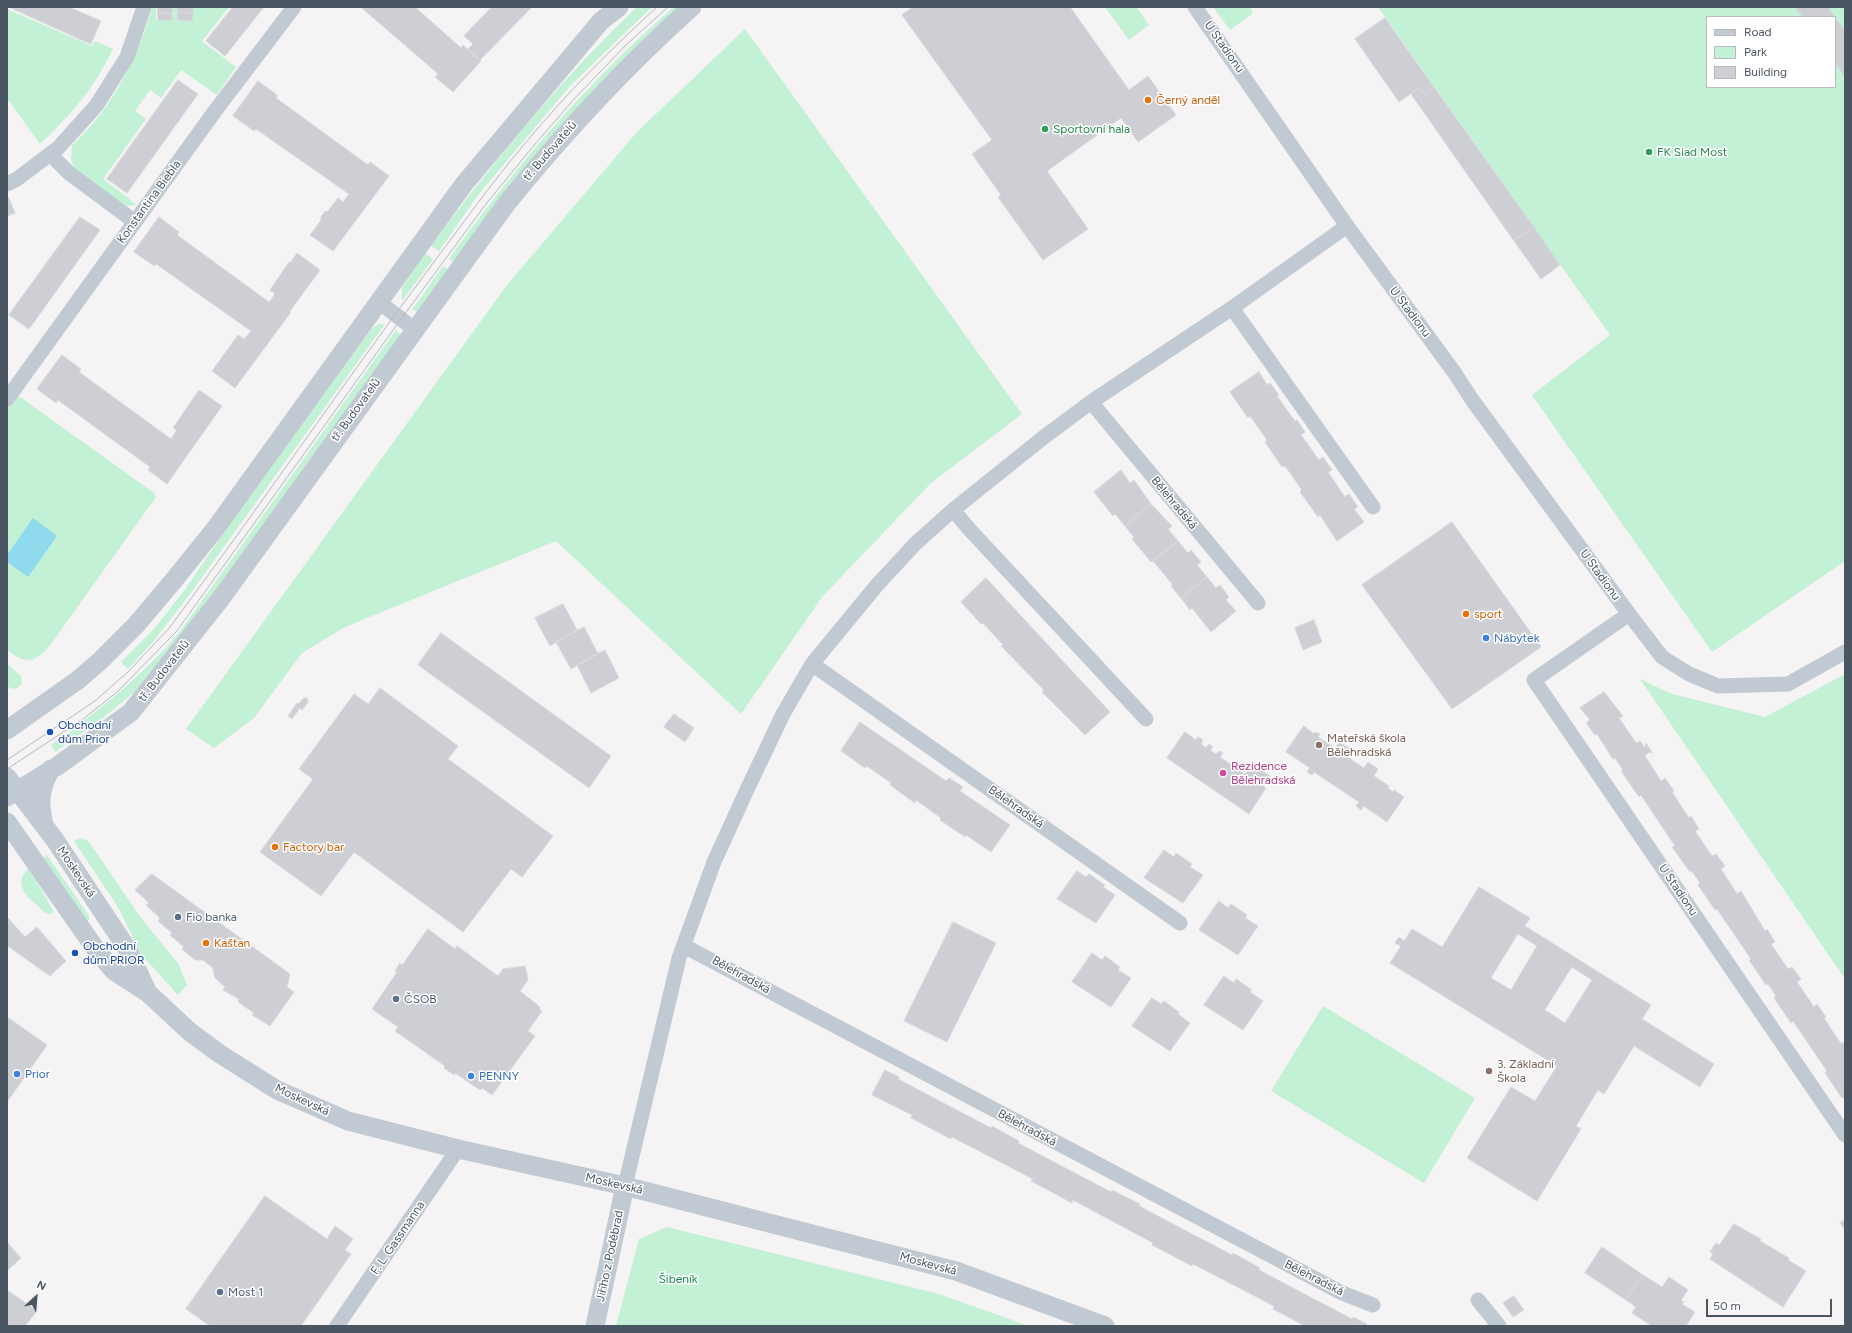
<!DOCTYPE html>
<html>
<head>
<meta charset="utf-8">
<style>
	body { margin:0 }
	#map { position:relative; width:1852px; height:1333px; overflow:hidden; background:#f5f3f3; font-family:Figtree,sans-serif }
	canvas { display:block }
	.frame { position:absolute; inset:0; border:8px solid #4a5661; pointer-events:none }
	.legend { position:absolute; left:1706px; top:16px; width:130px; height:72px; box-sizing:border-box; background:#fff; border:1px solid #b7bbc0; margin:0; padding:5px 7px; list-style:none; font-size:12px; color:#4a5661 }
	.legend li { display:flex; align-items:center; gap:8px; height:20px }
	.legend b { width:20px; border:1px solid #b7bbc0 }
	.north { position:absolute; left:16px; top:1277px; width:40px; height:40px; -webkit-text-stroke:3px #fff; paint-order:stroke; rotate:26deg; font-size:11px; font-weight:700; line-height:16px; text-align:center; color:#4a5661 }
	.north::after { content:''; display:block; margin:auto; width:14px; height:18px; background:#4a5661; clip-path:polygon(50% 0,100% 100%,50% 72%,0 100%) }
	.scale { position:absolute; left:1706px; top:1299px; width:126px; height:18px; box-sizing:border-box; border:2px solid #4a5661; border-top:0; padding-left:5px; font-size:12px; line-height:14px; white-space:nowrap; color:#4a5661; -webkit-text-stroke:3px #fff; paint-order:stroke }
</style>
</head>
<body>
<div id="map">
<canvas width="1852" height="1333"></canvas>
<div class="frame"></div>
<ul class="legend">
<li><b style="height:5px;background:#c1cad2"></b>Road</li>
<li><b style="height:11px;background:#c3f1d5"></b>Park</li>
<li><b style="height:11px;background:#cdcfd5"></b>Building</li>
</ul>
<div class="north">N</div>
<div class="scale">50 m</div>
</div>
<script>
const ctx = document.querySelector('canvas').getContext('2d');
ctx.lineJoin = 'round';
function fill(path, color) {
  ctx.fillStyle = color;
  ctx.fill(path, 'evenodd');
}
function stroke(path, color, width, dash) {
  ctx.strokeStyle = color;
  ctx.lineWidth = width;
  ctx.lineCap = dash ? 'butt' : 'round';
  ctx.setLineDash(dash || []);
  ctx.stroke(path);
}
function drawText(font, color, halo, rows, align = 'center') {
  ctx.font = font + ' Figtree,sans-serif';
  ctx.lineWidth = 3;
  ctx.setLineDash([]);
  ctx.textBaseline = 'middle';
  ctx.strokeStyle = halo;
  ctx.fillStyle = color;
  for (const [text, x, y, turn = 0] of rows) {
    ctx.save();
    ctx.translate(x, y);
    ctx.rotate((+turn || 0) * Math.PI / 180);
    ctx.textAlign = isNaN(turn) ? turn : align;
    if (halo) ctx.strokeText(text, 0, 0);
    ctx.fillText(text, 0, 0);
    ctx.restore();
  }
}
const green = new Path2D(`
	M152,7H156V20H172L173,7H229L202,41L236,67L217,95L181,70L161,98L150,90L135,111L146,119L103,179L137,205L127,206L120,203L74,169L71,159L72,145C111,111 139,56 152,7Z
	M637,7H652L569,87L478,195L439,251L431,246C494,161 561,79 637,7Z
	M674,7H686L456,264L449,259C515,167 588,81 674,7Z
	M1105,7H1136L1149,25L1129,40Z
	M1213,7H1250L1253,13L1230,30Z
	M1378,7H1845V561L1712,652L1532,395L1610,335ZM1707,17H1835V87H1707Z
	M7,9L92,46L95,41L113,49C96,86 70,116 40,144L7,98Z
	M745,29L1022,414L931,483L822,597L741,714L556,541L345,627L302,653L254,718L214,748L186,729L507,285L637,132Z
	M425,253L433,259L402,301V287Z
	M443,266L451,271L417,311L412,310Z
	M380,324H385L187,598L153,642L128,669L121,662L153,630L184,591L235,516L372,328Z
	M396,330L401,336L287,499L144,684L103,718L55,752L51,745C98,711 144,675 181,630Z
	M16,394L154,493L156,497L51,644C35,663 27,665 7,650V407Z
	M7,664L21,676L22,683L18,688L12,689L7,686Z
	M1845,674V979L1640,679L1672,694L1765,717Z
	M80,838L87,840L94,849L141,918L178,963L187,985L178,995L141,954L118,907L74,841Z
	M47,855L89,916V920L86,921L43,858Z
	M29,868L54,912L51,914C45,914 42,910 38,906C25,896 13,881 29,868Z
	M1323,1006L1475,1098L1424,1183L1271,1091Z
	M667,1227L939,1294L1029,1326H616L639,1239Z`);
const water = new Path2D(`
	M33,518L57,536L28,577L7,562V555Z`);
const building = new Path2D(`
	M9,7H69L101,21L91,44Z
	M158,7H173L172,13H158Z
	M178,7H193V13L178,12Z
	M233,7H264L225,56L206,41Z
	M361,7H415L461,48L463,45L481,61L453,92L435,77L438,74Z
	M492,7H532L480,60L468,49L473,44L464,36Z
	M913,7H1070L1129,90L1148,76L1176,115L1138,142L1121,118L1047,171L1088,229L1043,260L998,197L1001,195L972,154L992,140L902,15Z
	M1795,7H1828L1835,17H1803Z
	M178,12L193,13L192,21L178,20Z
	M158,13H172V20H158Z
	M1835,17L1845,31V77L1835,63Z
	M1385,18L1434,87L1425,94L1420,87L1399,102L1355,39Z
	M178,80L198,94L127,193L107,179Z
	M258,81L277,95L276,98L368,165L370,162L389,176L333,251L310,235L322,219H320L325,211L327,212L338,198L343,202L349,194L256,129L254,131L233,116Z
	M1420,87L1425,94L1434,87L1534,227L1514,241L1411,94Z
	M9,198L15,213L7,216V199Z
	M80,217L100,230L29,329L9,315Z
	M159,217L179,232L177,235L269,302L275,294L270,290L289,262L290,263L297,253L320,270L290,311L291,312L235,388L212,371L238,335L244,339L251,331L156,264L154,266L134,252Z
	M1534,227L1560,265L1541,279L1514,241Z
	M62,355L81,369L79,372L171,439L177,430L173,428L199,390L222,406L167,484L148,470L150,467L58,400L56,403L37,389Z
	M1259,372L1267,385L1270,383L1279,395L1277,396L1295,421L1297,420L1305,432L1301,435L1319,460L1323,457L1332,470L1328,472L1345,497L1349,494L1358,507L1354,509L1364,522L1337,541L1320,515L1318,517L1300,492L1302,490L1285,466L1282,467L1265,442L1267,440L1250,416L1248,418L1230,392Z
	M1121,470L1130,483L1134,480L1151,504L1125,526L1115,514L1113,516L1094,492Z
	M1151,504L1172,526L1168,529L1178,541L1151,562L1132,539L1134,537L1125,526Z
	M1452,522L1541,647L1452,709L1362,585Z
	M1178,541L1188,553L1191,550L1201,562L1197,565L1207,577L1181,598L1171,586L1173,585L1153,561Z
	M1207,577L1216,588L1220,585L1229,597L1226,600L1236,611L1211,632L1192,608L1190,610L1181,598Z
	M986,578L1110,712L1085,735L1042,692L1044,690L1001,646L1003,645L983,623L981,624L961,602Z
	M563,604L577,630L550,646L535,618Z
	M1314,620L1322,642L1303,650L1295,628Z
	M584,627L598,654L571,669L556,642Z
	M441,633L611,756L589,788L418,665Z
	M605,650L619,678L591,693L577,665Z
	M380,688L458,746L448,759L553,836L522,877L511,869L463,932L354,852L321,896L260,852L313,779L299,769L354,694L368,704Z
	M1604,692L1623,716L1619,718L1636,743L1640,741L1645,748L1646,743L1653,754L1651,752L1648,753L1645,756L1661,781L1665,778L1674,791L1672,792L1689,818L1691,816L1699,829L1695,831L1712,856L1716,854L1725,866L1721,869L1737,894L1741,891L1765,931L1767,929L1775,942L1771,944L1788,969L1792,967L1801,979L1797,982L1814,1007L1817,1004L1826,1017L1824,1018L1841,1044L1843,1042L1845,1045V1098L1844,1097L1842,1098L1825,1073L1827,1071L1793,1021L1791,1023L1774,998L1776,996L1768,984L1766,985L1749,960L1751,959L1717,909L1715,910L1698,885L1700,883L1692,871L1690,872L1672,847L1675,846L1641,795L1639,797L1621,771L1623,770L1615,758L1613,759L1597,734L1595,735L1586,723L1590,720L1580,708Z
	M304,698H307L308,702L302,710L300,708L292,719L288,716L297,703L298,704Z
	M674,714L694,728L685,742L664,727Z
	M860,722L946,781L949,778L963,787L960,791L1010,825L991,852L966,835L965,837L940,820L941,818L916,800L915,803L890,785L891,783L867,766L865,768L841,751Z
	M1304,726L1314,734L1315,732L1320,734L1318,737L1335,748L1339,742L1349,748L1344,755L1364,768L1368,762L1378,769L1374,776L1389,786L1388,788L1393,792L1394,790L1404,797L1387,822L1364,806L1361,810L1356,806L1359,802L1314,772L1312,775L1307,772L1310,768L1286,752Z
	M1185,732L1196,740L1198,737L1203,740L1201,744L1206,748L1209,744L1213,747L1210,750L1216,754L1219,751L1223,753L1220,757L1245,774L1252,764L1270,776L1263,786L1266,788L1249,814L1167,758Z
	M1164,850L1174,857L1176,853L1192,864L1190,867L1203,875L1183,903L1144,878Z
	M1077,871L1086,877L1089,874L1105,885L1103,887L1115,895L1096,923L1057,899Z
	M152,874L290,974L287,987L294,992L270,1026L252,1015L254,1013L238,1002L239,999L223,990L225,987L215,978L213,968L203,960H195L182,949L184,947L170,935L172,933L158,921L160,918L146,905L149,903L135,890Z
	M1479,887L1530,918L1525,926L1651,1005L1642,1019L1714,1064L1700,1087L1634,1046L1604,1094L1598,1090L1576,1126L1581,1129L1537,1201L1467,1158L1511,1087L1535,1101L1557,1066L1390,963L1401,946L1395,943L1399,937L1404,941L1412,929L1442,947ZM1518,934L1537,946L1511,990L1491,978ZM1572,967L1592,980L1565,1023L1545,1010Z
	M1219,901L1228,908L1231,904L1247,915L1245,918L1258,926L1238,955L1199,930Z
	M7,917L25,937L37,927L66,961L50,976L12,949L7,945Z
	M953,922L996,943L947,1042L904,1021Z
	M428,929L455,949L457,946L498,976L503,969L525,966L528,980L520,991L540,1007L539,1009L542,1011L528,1031L535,1036L492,1095L482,1088L480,1090L455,1073L454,1075L444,1068L445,1066L395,1031L398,1027L372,1009L397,972L395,971L400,963L402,965Z
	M1092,953L1102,960L1105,956L1120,967L1118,970L1131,978L1111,1007L1072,982Z
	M1224,976L1234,983L1236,979L1252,990L1250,992L1263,1001L1243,1030L1204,1005Z
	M1152,998L1161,1004L1164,1001L1179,1012L1178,1014L1190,1023L1170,1051L1132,1026Z
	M7,1017L47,1045L7,1102Z
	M885,1070L899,1077L898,1079L991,1128L992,1126L1019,1141L1018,1143L1111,1192L1112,1190L1140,1204L1139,1206L1232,1255L1233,1253L1260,1268L1259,1270L1352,1319L1353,1317L1367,1324L1366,1326H1305L1273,1309L1274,1306L1193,1264L1192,1266L1152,1245L1153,1243L1073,1200L1072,1203L1031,1181L1033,1179L952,1137L951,1139L911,1118L912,1115L872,1095Z
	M265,1196L327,1239L335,1226L353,1239L345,1250L351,1254L301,1326H210L186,1309Z
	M1845,1220V1230L1840,1223Z
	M1734,1224L1761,1239L1760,1241L1789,1258L1788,1260L1806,1271L1783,1307L1710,1259L1713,1254L1710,1252L1716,1243L1719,1245Z
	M7,1242L21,1258L7,1271Z
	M1602,1247L1643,1275L1626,1300L1585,1273Z
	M1643,1275L1662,1287L1669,1277L1688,1290L1681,1300L1684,1302L1682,1304L1695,1312L1686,1326H1652L1632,1313L1636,1307L1626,1300Z
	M7,1290L37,1311L25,1326H7Z
	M1514,1296L1524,1310L1513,1317L1503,1303Z`);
const minor = new Path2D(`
	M1195,7L1347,226L1454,372L1473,401L1629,614L1662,657L1689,674L1718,686L1788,684L1845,652
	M50,154L69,173L135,222
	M7,184L17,179L58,148L96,106L127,57L144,7
	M379,302L414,329
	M1232,308L1373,507
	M7,399L215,111L294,7
	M1091,402L1258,603
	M953,510L970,530L1146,719
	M1629,614L1534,680L1845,1135
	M812,664L1180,923
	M684,946L1342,1293L1373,1305
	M625,1186L679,958L714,862L745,794L783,714L812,664L877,585L916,543L953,510L1044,437L1091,402L1232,308L1347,226
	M1478,1300L1499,1326
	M337,1326L458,1149`);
const tertiary = new Path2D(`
	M7,730L78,680L100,661L136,625L174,580L215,529L464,184L601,21L619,7
	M7,777L55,840L128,950L148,993
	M7,797L59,765L131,712L222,597L507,203C564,133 625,67 692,7
	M7,822L97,951L114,971L148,993L190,1032L220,1054L277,1090L348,1121L458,1149L625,1186L956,1271L1105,1326
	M44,825C39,802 39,790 51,769
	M595,1326L625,1186`);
const tram = new Path2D(`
	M7,760L95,701L129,671L170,627C258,509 340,388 428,270C461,226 492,182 527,141C567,93 611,49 657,7
	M7,769L83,719L117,692L176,632L401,319L486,204L535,144L576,97L625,46L668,7`);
const markers = [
	[1148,100,4,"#e8710a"],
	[1045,129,4,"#2e9e5b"],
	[1649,152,4,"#2e9e5b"],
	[1466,614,4,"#e8710a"],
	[1486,638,4,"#3f7fe0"],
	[50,732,4,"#1a4fb4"],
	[1319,745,4,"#8d6e63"],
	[1223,773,4,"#d1479c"],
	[275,847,4,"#e8710a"],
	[178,917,4,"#5c6f8a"],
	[206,943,4,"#e8710a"],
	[75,953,4,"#1a4fb4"],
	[396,999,4,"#5c6f8a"],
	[1489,1071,4,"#8d6e63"],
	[17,1074,4,"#3f7fe0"],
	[471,1076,4,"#3f7fe0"],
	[220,1292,4,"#5c6f8a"]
];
const streetNames = [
	["U Stadionu",1224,47,55],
	["tř. Budovatelů",550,151,-49],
	["Konstantina Biebla",149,202,-54],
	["U Stadionu",1410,312,53],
	["tř. Budovatelů",356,410,-54],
	["Bělehradská",1174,503,50],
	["U Stadionu",1600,575,54],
	["tř. Budovatelů",164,671,-52],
	["Bělehradská",1016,807,35],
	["Moskevská",76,872,56],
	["U Stadionu",1678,890,56],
	["Bělehradská",741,975,29],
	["Moskevská",302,1100,25],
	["Bělehradská",1027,1128,28],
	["Moskevská",614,1184,13],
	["F. L. Gassmanna",398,1238,-56],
	["Jiřího z Poděbrad",610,1256,-78],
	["Moskevská",928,1264,15],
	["Bělehradská",1314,1278,27]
];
const foodNames = [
	["Černý anděl",1156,100],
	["sport",1474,614],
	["Factory bar",283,847],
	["Kaštan",214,943]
];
const leisureNames = [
	["Sportovní hala",1053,129],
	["FK Siad Most",1657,152]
];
const shopNames = [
	["Nábytek",1494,638],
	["Prior",25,1074],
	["PENNY",479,1076]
];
const transitNames = [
	["Obchodní",58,725],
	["dům Prior",58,739],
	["Obchodní",83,946],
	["dům PRIOR",83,960]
];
const educationNames = [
	["Mateřská škola",1327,738],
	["Bělehradská",1327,752],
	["3. Základní",1497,1064],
	["Škola",1497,1078]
];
const hotelNames = [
	["Rezidence",1231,766],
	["Bělehradská",1231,780]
];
const serviceNames = [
	["Fio banka",186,917],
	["ČSOB",404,999],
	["Most 1",228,1292]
];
const parkNames = [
	["Šibeník",678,1279]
];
fill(green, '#c3f1d5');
fill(water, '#90daee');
fill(building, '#cdcfd5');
stroke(building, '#d7d9de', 1);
stroke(minor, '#c1cad2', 15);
stroke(tertiary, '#c1cad2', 19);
stroke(tram, '#b5b8bd', 1);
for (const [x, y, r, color] of markers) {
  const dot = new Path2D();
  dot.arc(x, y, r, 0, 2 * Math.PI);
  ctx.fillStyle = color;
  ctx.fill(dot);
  stroke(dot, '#fff', 1.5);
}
drawText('12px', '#4a5661', '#fff', streetNames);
drawText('12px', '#c56008', '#fff', foodNames, 'left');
drawText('12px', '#27864d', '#fff', leisureNames, 'left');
drawText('12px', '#366cbe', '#fff', shopNames, 'left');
drawText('12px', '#164399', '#fff', transitNames, 'left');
drawText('12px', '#785e54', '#fff', educationNames, 'left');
drawText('12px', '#b23c85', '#fff', hotelNames, 'left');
drawText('12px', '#4e5e75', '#fff', serviceNames, 'left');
drawText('12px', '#17864f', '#fff', parkNames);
</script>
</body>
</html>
